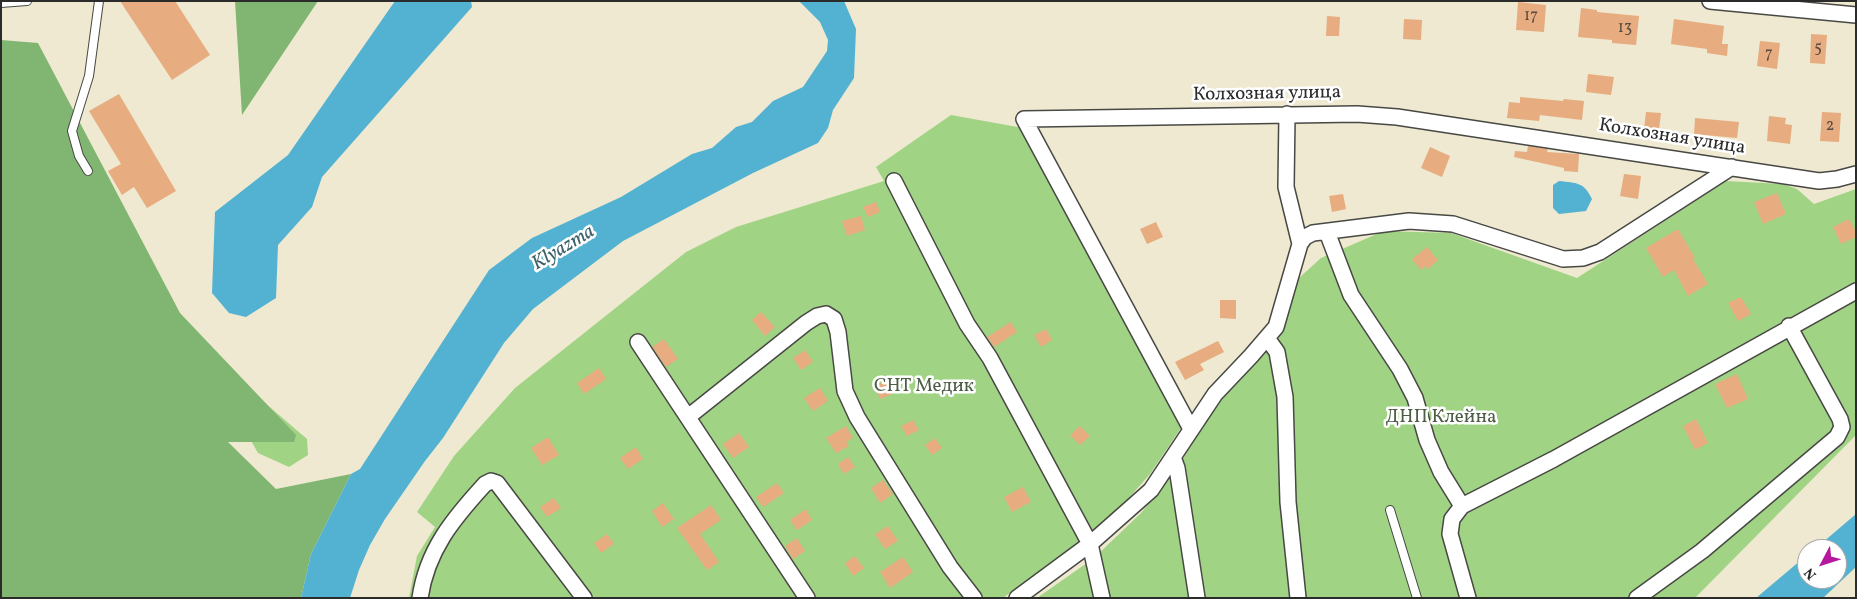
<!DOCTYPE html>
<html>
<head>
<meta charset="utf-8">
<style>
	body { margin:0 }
	#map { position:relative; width:1857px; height:599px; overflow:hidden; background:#eee9d0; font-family:Vollkorn,serif }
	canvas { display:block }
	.frame { position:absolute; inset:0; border:2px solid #2b2b2b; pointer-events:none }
	.north { position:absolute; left:1797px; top:539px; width:50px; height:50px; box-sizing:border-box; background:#fff; border:1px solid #aaa; border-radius:50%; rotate:230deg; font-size:14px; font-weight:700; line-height:20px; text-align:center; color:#2b2b2b }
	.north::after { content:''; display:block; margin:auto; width:18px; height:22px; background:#b5179e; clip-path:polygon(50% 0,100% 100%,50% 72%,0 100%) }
</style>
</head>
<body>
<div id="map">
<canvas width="1857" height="599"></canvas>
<div class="frame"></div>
<div class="north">N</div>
</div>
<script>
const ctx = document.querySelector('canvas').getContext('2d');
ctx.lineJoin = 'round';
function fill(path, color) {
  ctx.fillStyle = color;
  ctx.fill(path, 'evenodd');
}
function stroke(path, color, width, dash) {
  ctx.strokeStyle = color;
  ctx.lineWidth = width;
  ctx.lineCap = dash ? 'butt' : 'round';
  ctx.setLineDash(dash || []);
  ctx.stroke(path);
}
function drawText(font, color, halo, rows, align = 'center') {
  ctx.font = font + ' Vollkorn,serif';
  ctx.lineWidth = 5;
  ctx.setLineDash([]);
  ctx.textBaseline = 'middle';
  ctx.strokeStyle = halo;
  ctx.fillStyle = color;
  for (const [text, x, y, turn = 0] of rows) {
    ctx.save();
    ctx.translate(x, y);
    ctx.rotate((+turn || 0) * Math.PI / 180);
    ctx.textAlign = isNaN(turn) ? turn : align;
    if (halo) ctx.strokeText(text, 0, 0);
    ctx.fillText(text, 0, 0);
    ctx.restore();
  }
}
const green = new Path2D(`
	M951,115L1023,128L1183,425L1150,474L1120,508L1080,542L1003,598H409L417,556L435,527L417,512L454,456L515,388L686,252L736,227L884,181L876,167Z
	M1726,181L1783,184L1797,189L1814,204L1856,189V435L1695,598H1037L1094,558L1141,513L1177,468L1217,404L1282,332L1299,278L1321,258L1384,231L1451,233L1577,278Z
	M195,343L307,439L308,455L289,467L258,453Z`);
const forest = new Path2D(`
	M235,1H318L242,115Z
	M1,40L38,43L180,313L296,435L294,442H228L276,489L351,474L311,554L301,598H1Z`);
const water = new Path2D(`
	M395,1H471L472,7L322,177L312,207L278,245L276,298L246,317L229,313L212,293L215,212L288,155Z
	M799,1H844L856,29L854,78L833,110L828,128L818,143L753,173L623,241L533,309L504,343L443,438L425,461L385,519L370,545L359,570L350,598H301L311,554L351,474L360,469L489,270L532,238L621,197L692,154L712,148L736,127L752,122L773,101L803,87L827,51L828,40L820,22Z
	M1559,181C1577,183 1584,182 1592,199L1586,211L1559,214L1553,208V185Z
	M1856,514V567L1823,598H1756L1807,555V579H1837V549H1815Z`);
const building = new Path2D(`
	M120,1H175L210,55L172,80Z
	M1518,2L1546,5L1544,32L1516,30Z
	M1581,8L1597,10V12L1639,16L1636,45L1612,43V40L1578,37Z
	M1327,16L1340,17L1339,36H1326Z
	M1404,19L1422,20L1421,40L1403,39Z
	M1674,19L1724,26L1722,44H1728L1727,56L1707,53V49L1671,44Z
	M1811,34L1827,35L1825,64L1810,63Z
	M1760,41L1780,43L1777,69L1757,66Z
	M1588,74L1614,77L1611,95L1586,92Z
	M119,94L176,191L147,208L134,187L122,195L108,171L121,164L89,111Z
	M1520,97L1563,101L1564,99L1584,101L1582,120L1540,115L1539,121L1507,118L1509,102L1520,103Z
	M1646,112L1661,113L1659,130L1644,129Z
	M1822,112L1841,113L1839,142L1820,141Z
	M1769,116L1786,118L1785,124L1792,125L1790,144L1767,141Z
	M1695,118L1739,122L1737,138L1694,134Z
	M1528,146L1548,149L1547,152L1579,154L1578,172L1564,171V168L1514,157L1515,151L1527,152Z
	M1430,147L1450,156L1442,177L1421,168Z
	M1624,174L1641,176L1638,199L1620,196Z
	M1777,193L1786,214L1763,224L1754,202Z
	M1343,194L1346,209L1332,212L1329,196Z
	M876,202L880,212L868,217L863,207Z
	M861,216L865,230L847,236L842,221Z
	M1849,219L1856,232V237L1841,244L1833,227Z
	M1156,222L1163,237L1147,244L1140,229Z
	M1678,229L1695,258L1693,259L1708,284L1688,296L1674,270L1663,277L1646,248Z
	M1427,247L1438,260L1428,269L1425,266L1421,270L1412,259Z
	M1741,297L1751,314L1738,321L1728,303Z
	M1220,300H1236V319L1220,318Z
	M761,312L775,327L765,336L752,320Z
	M1011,322L1017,332L994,347L987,337Z
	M1046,329L1052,340L1041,347L1034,335Z
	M664,339L678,359L666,367L652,347Z
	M1218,341L1224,352L1200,364L1204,370L1185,380L1175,362Z
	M805,350L813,362L801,370L793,358Z
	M599,368L606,379L584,394L577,383Z
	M1737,374L1748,399L1727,408L1715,384Z
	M893,378L899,391L880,399L874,386Z
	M820,388L828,401L813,411L804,398Z
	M1696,419L1708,443L1695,450L1683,426Z
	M913,420L919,430L907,436L901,426Z
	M846,426L853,438L846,442L849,446L836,453L826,438Z
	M1080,426L1090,436L1080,445L1070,435Z
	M739,433L749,447L733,458L723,444Z
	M548,437L559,455L542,465L531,448Z
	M935,438L942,448L932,455L925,445Z
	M636,447L643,459L628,469L620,458Z
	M848,457L855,467L844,474L838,464Z
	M883,480L893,494L880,503L871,488Z
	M777,483L784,493L763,507L756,497Z
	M1023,487L1031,502L1012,512L1004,497Z
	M554,498L561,508L547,517L540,507Z
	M663,503L674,519L662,527L652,511Z
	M711,505L721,520L700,534L719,562L707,570L677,528Z
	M806,509L812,520L797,530L790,520Z
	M888,526L898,541L885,549L875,534Z
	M607,534L614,544L601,553L594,543Z
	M797,538L805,551L793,559L785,546Z
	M855,556L864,568L853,576L845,563Z
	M903,557L913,572L890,588L880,572Z`);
const service = new Path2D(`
	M1,3L27,1
	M88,171L79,156L72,131L89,76L99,1
	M1390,510L1417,598`);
const minor = new Path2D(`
	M1710,1L1856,15
	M1287,114L1286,187L1300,244
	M894,181L967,324L990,358L1090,544L1102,598
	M1327,232L1351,295L1400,369L1415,398L1427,440L1441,472L1462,506
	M1267,338L1277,352L1285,397L1288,502L1298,598
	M638,342L807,598
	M688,417L806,323L817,316L826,314L834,319L838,332L845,391L857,417L950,567L974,598
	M1191,429L1024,119L1357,114L1397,117L1819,181L1837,179L1856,174
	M1173,457L1177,468L1197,598
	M420,598C427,550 453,519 485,484L491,481L497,483L584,598
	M1017,598L1090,544L1151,490L1215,394L1251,356L1276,327L1300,244L1305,237L1313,233L1409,221L1453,224L1563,259L1583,258L1600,252L1732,167
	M1468,598L1450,534L1452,519L1462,506L1554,459L1856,291
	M1637,598L1702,551L1837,437L1842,427L1840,419L1789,326`);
const numberNames = [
	["17",1531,17],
	["13",1625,29],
	["5",1818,49],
	["7",1769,55],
	["2",1830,127]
];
const streetNames = [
	["Колхозная улица",1267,95,-1],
	["Колхозная улица",1672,138,9]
];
const parkNames = [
	["СНТ Медик",924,388],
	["ДНП Клейна",1441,419]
];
const waterNames = [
	["Klyazma",564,249,-31]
];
fill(green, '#a0d484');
fill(forest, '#80b672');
fill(water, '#53b2d1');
fill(building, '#e7ac7f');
stroke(service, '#484844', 10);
stroke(minor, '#484844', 18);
stroke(service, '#fff', 8);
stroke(minor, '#fff', 15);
drawText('16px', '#5a4b40', null, numberNames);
drawText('19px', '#2b2b2b', '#fff', streetNames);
drawText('19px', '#4e5e46', '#fff', parkNames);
drawText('italic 20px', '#3b616d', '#fff', waterNames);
</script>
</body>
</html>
